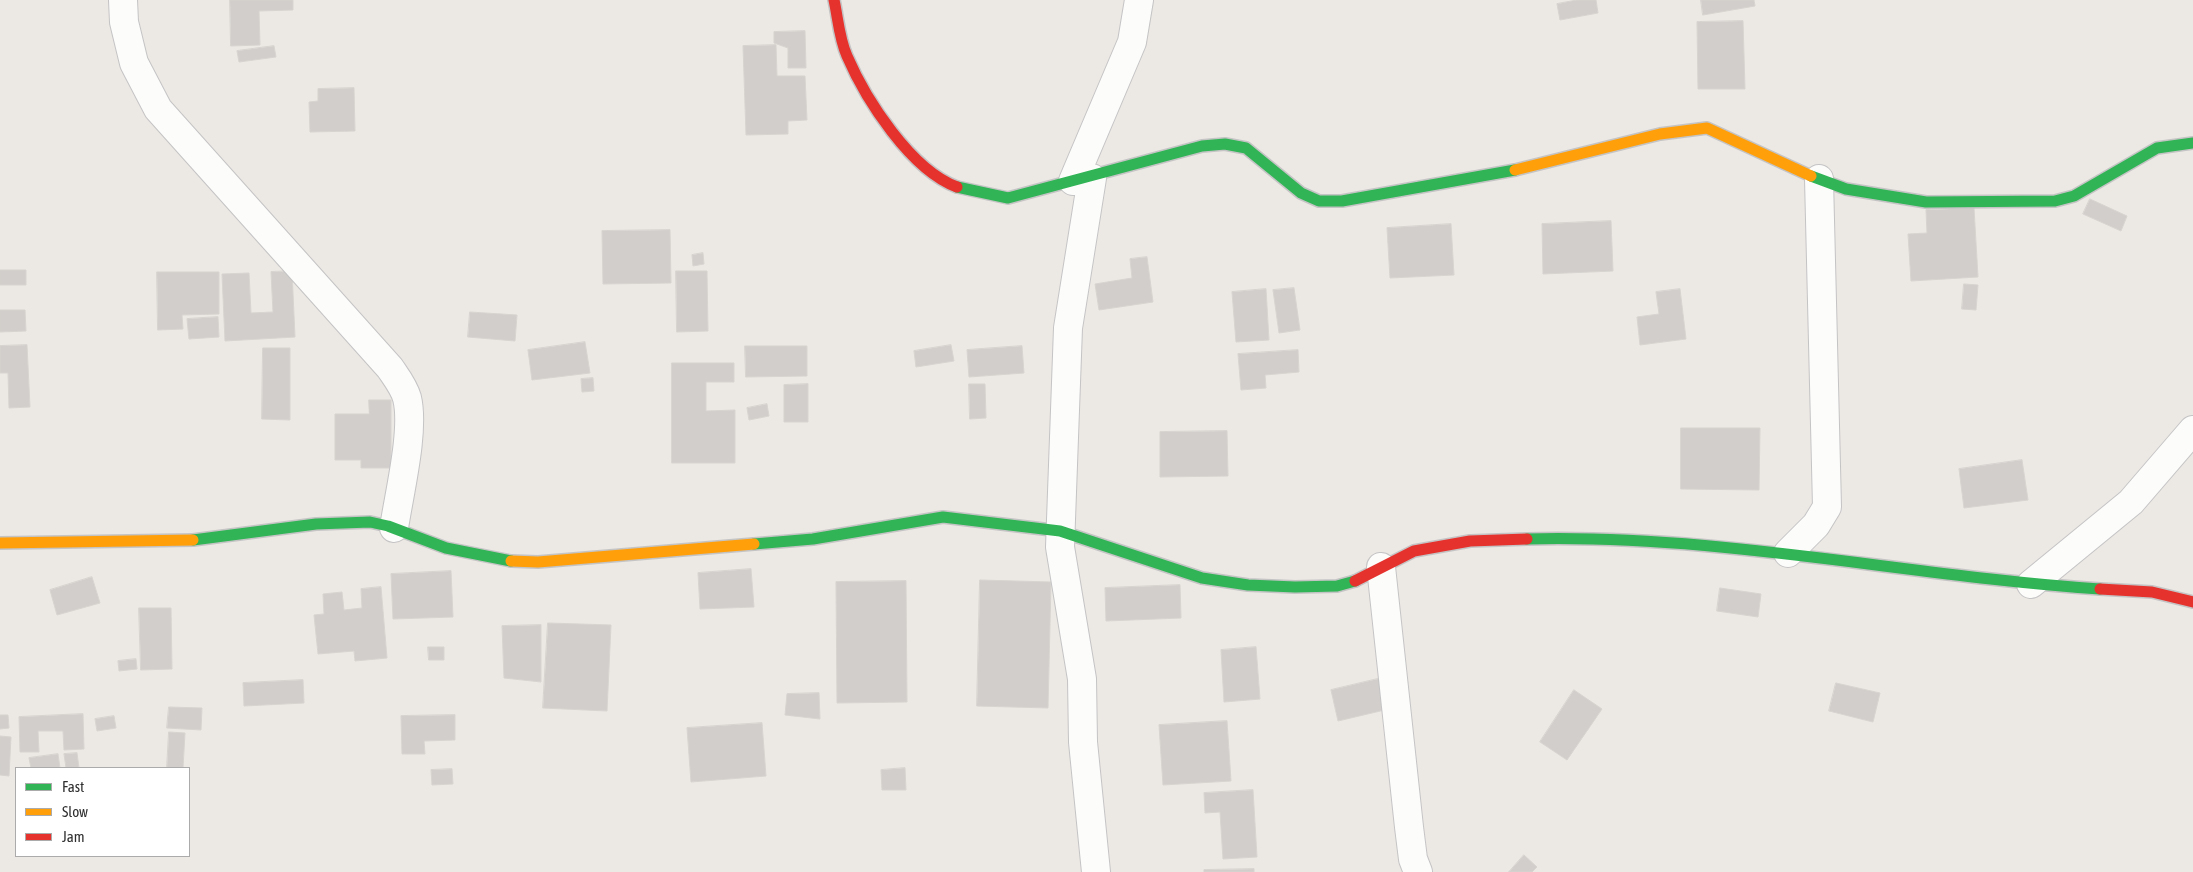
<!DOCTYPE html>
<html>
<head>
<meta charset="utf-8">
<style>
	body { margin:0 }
	#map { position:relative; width:2193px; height:872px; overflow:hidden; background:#ece8e4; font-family:"Asap Condensed",sans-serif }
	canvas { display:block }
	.legend { position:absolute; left:15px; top:767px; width:175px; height:90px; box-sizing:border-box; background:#fff; border:1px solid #ababab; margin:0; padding:6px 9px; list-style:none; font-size:15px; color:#2e2e2e }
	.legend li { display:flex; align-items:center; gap:10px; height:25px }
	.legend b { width:25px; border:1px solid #ababab }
</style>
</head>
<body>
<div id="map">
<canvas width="2193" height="872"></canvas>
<ul class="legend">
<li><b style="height:6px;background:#30b455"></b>Fast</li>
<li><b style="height:6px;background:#ff9f0a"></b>Slow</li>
<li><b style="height:6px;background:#e5322d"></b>Jam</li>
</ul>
</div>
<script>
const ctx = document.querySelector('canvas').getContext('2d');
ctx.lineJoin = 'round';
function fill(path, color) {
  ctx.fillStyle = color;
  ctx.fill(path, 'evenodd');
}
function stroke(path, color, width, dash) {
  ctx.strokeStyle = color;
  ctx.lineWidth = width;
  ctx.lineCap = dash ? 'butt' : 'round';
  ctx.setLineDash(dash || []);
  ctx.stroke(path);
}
const building = new Path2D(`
	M230,0H293V10L259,11L260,45L231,46Z
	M1577,0H1596L1598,13L1560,20L1557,4Z
	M1701,0H1754L1755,6L1703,15Z
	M1743,21L1745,89H1698L1697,22Z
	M805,31L806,68H788V48L774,43V32Z
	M776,45L777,76H805L807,120L788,121V134L746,135L743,46Z
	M274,46L276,57L239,62L237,51Z
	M354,88L355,131L310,132L309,102L318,101V89Z
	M2090,199L2127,216L2121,231L2083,214Z
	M1974,208L1978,277L1911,281L1908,234L1927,233L1926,210Z
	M1611,221L1613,271L1543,274L1542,224Z
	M1451,224L1454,275L1390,278L1387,228Z
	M670,230L671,283L603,284L602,231Z
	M703,253L704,264L693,266L692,255Z
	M1147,257L1153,302L1099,310L1095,284L1132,278L1130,259Z
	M0,270H26V285H0Z
	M292,271L295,337L225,341L222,274L249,273L251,313L273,312L271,272Z
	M676,271H707L708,331L677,332Z
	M157,272H219V314L182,315L183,329L158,330Z
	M1964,284L1978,285L1976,310L1962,309Z
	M1294,288L1300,330L1279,333L1273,290Z
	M1266,289L1269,340L1236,342L1232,292Z
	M1680,289L1686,339L1640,345L1637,317L1659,314L1656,292Z
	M0,310H25L26,331L0,332Z
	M470,312L517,315L515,341L468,337Z
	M218,317L219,337L189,339L187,319Z
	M585,342L590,373L532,380L528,350Z
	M27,345L30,407L9,408L8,373H0V346Z
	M951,345L954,361L916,367L914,351Z
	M745,346H807V376L746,377Z
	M1022,346L1024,373L969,377L967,350Z
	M263,348H290V420L262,419Z
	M1298,350L1299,372L1265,375L1266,388L1241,390L1238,354Z
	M672,363H734V382H706V411L735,410V463H672Z
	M593,378L594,391L582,392L581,379Z
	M808,384V422H784V385Z
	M969,384H985L986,418L970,419Z
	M369,400H391V468H361V460H335V414H369Z
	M767,404L769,416L749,420L747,408Z
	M1681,428H1760L1759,490L1681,489Z
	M1227,431L1228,476L1160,477V432Z
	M2022,460L2028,500L1964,508L1959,469Z
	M751,569L754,607L700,609L698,573Z
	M451,571L453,617L393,619L391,574Z
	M92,577L100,603L57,615L50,590Z
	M980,580L1051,582L1048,708L977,706Z
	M906,581L907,702L837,703L836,582Z
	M1180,585L1181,618L1106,621L1105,588Z
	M381,587L387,658L355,661L354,651L318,654L314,615L324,614L323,594L342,592L344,610L362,608L361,589Z
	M1720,588L1761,594L1758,617L1717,611Z
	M139,608H171L172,669L141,670Z
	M548,623L611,625L607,711L543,708Z
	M541,625V682L504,678L502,626Z
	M428,647H444V660H429Z
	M1256,647L1260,699L1224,702L1221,650Z
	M136,659L137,669L119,671L118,661Z
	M1386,677L1393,708L1338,721L1331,690Z
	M303,680L304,703L244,706L243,683Z
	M1836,683L1880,693L1873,722L1829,711Z
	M1574,690L1602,709L1567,760L1540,742Z
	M819,693L820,719L785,715L787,694Z
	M169,707L202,708L201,730L167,728Z
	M83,714L84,749L64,750L63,731H38L39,752H20L19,717Z
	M0,715H8L9,728L0,729Z
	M455,715V740L424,741L425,754H402L401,716Z
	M114,716L116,728L97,731L95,719Z
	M1227,721L1231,781L1163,785L1159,725Z
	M762,723L766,776L691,782L687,728Z
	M169,732L185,733L183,768H167Z
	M0,736L11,737L9,776L0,775Z
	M77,753L79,768H66L64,754Z
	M58,754L60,768H31L29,758Z
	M905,768L906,790H882L881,770Z
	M452,769L453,784L432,785L431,770Z
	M1253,790L1257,857L1223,859L1220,812L1205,813L1204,793Z
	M1524,855L1537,867L1532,872H1509Z
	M1254,869V872H1204V870Z`);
const street = new Path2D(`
	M123,0L124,22L134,63L158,109L390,368C396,377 404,387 407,398C415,430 399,494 394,528
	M1092,178L1068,328L1060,547L1082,679L1083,742L1096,872
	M1073,181L1132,42L1139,0
	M1788,553L1816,525L1827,507L1819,179
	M1381,567L1409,827L1413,859L1418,872
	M2031,584L2131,502L2193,430`);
const fast = new Path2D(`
	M1811,176L1846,189L1926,202L2055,201L2074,196L2157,148L2193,143
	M957,187L1008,198L1202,146L1225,144L1246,148L1301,193L1319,201H1342L1515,170
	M1527,539C1719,534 1909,576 2100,589
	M193,540L316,524L370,522L388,526L446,548L511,561
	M754,544L813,539L943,517L1060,531L1202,578L1248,585L1295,587L1337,586L1355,581`);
const slow = new Path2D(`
	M1515,170L1660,134L1707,128L1811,176
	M0,543L193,540
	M511,561L538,562L754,544`);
const jam = new Path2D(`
	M834,0C838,18 839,38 847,56C866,100 911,170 957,187
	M1355,581L1414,551L1470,541L1527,539
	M2100,589L2152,592L2193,602`);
fill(building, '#d1cecb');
stroke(building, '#d7d4d0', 1);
stroke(street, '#c5c4c5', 30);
stroke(fast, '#c5c4c5', 14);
stroke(slow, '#c5c4c5', 14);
stroke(jam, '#c5c4c5', 14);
stroke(street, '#fcfcfb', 28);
stroke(fast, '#30b455', 11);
stroke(slow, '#ff9f0a', 11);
stroke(jam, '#e5322d', 11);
</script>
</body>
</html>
